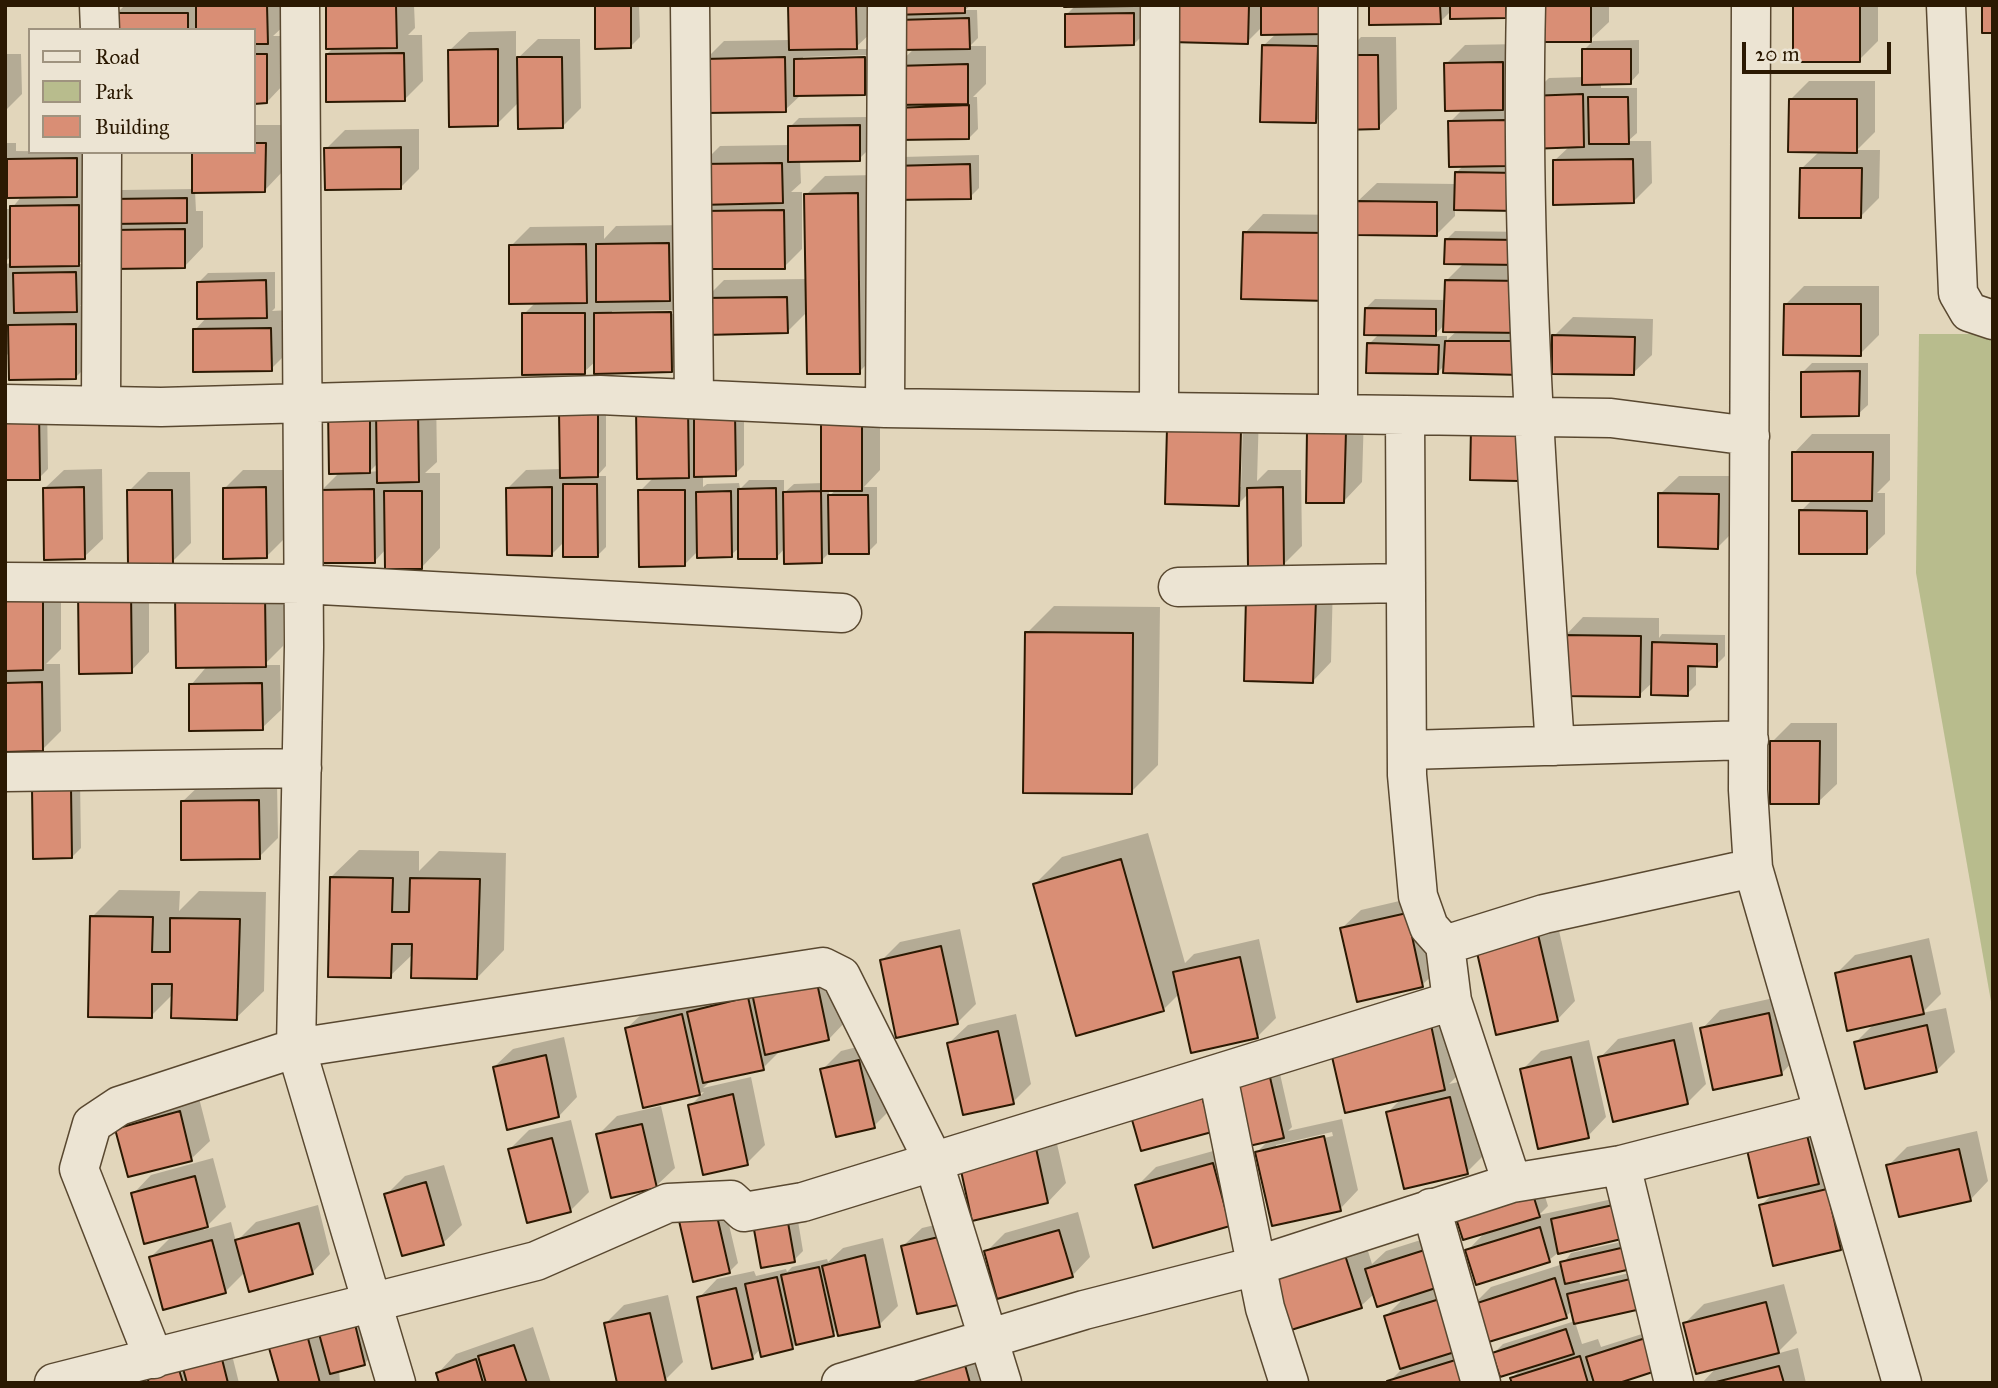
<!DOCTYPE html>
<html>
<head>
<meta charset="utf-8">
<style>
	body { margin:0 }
	#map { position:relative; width:1998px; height:1388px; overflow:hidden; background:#e2d6bb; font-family:"IM FELL Great Primer",serif }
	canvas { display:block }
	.frame { position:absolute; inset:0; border:7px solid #2b1902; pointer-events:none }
	.legend { position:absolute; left:28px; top:28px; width:228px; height:126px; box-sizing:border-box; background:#ece4d3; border:2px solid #9f937f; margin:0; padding:9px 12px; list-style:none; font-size:21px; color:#2b1902 }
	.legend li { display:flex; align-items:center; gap:14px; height:35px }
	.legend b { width:35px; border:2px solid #9f937f }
	.scale { position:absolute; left:1742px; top:42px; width:149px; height:32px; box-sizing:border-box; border:4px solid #2b1902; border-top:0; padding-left:9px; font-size:21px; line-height:24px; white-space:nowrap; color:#2b1902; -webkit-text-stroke:5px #ece4d3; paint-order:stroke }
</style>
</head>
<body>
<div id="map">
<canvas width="1998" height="1388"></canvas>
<div class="frame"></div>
<ul class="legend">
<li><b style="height:9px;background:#ece4d3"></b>Road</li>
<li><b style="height:19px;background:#b8bc8d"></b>Park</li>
<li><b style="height:19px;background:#d98e75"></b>Building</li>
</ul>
<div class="scale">20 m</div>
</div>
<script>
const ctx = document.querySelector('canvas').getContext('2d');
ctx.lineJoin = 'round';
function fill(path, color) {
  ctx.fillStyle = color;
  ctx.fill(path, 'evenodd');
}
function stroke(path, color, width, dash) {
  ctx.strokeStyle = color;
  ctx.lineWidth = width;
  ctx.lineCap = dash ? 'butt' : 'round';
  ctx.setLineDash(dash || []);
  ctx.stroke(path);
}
const green = new Path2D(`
	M1919,334H1993V1013L1916,573Z`);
const shadow = new Path2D(`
	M125,5H286V24L273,36H285V83L267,102H254V30H116V14Z
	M328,5H414L415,28L408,35H422L423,81L404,100L327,54L334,47Z
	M597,5H639L640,37L631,46Z
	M790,5H874L875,29L854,49H873V55L803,57V60L873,59V84L864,93L802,94L785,110L706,59L724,41L790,40Z
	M893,5H971L965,10H977L978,38L970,46H986V84L973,97H977L978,129L969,138H898L896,66L915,48Z
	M1076,5H1142L1143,35L1134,44L1066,15Z
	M1172,5H1333L1334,103L1316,121L1263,46L1277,33L1263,26L1247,42Z
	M1371,5H1515V8L1506,17L1452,10L1440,22Z
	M1545,5H1609V22L1590,40Z
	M1794,5H1878V41L1859,60Z
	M516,31V60L538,39H580L581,108L562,127L519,102L497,124L450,50L469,32Z
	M1361,37H1396L1397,109L1378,127L1343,56Z
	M1639,40V73L1630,83H1601V88H1637V133L1628,141H1651L1652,183L1633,202L1554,161L1570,146L1530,96L1549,78L1584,77V50L1593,41Z
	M1521,44L1526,165L1455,208V216L1436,235L1358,201L1377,183L1456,184V173L1464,165L1450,122L1463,109L1446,64L1465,45Z
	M5,54H21L22,94L5,111Z
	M1809,81H1875V132L1857,150H1880L1879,198L1861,216L1801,169L1820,151L1790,100Z
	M868,117V150L859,159L800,160L801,183L791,192H802V249L784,267L703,212L701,165L720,146L790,145V127L799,118Z
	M254,125H284L283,171L265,190L195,191L196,211H203V247L185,266L114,231L123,222H113L121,190L194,189L254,152Z
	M419,129V169L401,187L326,149L345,130Z
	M5,143H16V151L85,152L97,246L79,264H84L85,302L80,306H94V359L75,378L10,352L5,357V264L12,263V255L5,262V209H11L22,196L9,188L5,191Z
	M979,155V188L970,197L893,198L902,157Z
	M876,175L878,353L859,372L808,311L787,332L705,299L724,280L807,279L806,195L825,176Z
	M1263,214L1347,215L1243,298L1245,233Z
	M687,225L690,352L671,370L596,361L584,372L524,314L536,302L511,246L530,227L604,226V239L616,226ZM680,310V314H612V311Z
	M1455,231L1528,232L1530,364L1445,365L1438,372L1369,344L1379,334L1366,308L1375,299L1446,300V281L1465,262L1446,240ZM1445,324L1458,330L1447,340V336H1434Z
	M275,272V308L272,311L289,310V351L271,369L195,330L207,317L199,282L208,273Z
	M1804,286H1879V335L1860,354L1786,304Z
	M1573,317L1653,319L1652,355L1633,373L1554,336Z
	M1812,363H1868V405L1858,414L1803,372Z
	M436,392L437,462L425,473H440V548L422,567L386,549L374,562L322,490L340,472L330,411ZM379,462V471L369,472Z
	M880,398V470L864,487H877V543L868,552H830L821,561L785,548L776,558L740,547L731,555L698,551L685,564L640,491L654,477L638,408L744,405V465L735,474L703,475V487L707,484L739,483L740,489L749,480H784V493L794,484L823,483ZM829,489H837L829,496Z
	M47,402L48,469L39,478L5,479Z
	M606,402V466L597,476H606V547L597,556L565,541L552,554L508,488L526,470L561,469Z
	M1187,410L1259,412L1257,481L1268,470H1301L1302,546L1283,565H1250L1249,493L1238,504L1166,502L1168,429ZM1239,421H1243L1241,487H1237Z
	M1364,413L1362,482L1344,501L1309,431Z
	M1812,434H1890V480L1877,493H1885V534L1866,552L1801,511L1813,499L1794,453Z
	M102,469L103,539L84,557L45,488L64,470Z
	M243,470H284L285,538L266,557L224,489Z
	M148,472H190L191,543L172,562L129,491Z
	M1679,476H1737L1736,529L1718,547L1660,494Z
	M149,573V652L131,671L81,672Z
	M283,577V646L264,665H280L281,710L262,728L191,685Z
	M1333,581L1331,662L1313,681L1246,679Z
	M61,582V649L46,664H60L61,731L42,750H5V598Z
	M1054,606L1160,607L1158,765L1131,792L1027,633Z
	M1583,617L1659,618V638L1662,634L1725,635V656L1716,665L1696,664V685L1687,694L1653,682L1639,695L1565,636Z
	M1791,723H1837V784L1818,802L1772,742Z
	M80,779L81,848L72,857L43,780Z
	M277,783L278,838L259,857L182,802L201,784Z
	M1148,833L1185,963L1194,954L1259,939L1276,1018L1257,1037L1180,993L1163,1010L1035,884L1062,857Z
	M359,850L419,851V871L439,851L506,853L504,950L477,978L414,953L390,976L331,877Z
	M119,890L180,891L179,911L199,891L266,892L264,991L236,1018L173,994L151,1016L92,917Z
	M1425,895L1441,967L1422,985L1342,928L1361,910Z
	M1555,913L1575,1001L1557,1020L1477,945Z
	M960,929L976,1004L957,1023L881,961L900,942Z
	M1929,938L1941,994L1922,1013L1946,1008L1955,1052L1937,1070L1856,1042L1875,1023L1836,974L1855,955Z
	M834,961L847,1020L829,1039L781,1050L763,1068L712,1080L703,1088L751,1077L765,1145L747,1163L690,1106L704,1092L644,1106L627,1028L646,1010Z
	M1787,995L1800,1054L1782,1073L1702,1029L1720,1010Z
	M1449,1007L1463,1070L1449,1084L1468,1080L1485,1154L1467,1172L1388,1112L1402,1098L1346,1111Z
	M1016,1014L1031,1084L1013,1102L949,1043L968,1025Z
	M1692,1022L1706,1084L1687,1103L1600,1058L1618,1039Z
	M564,1037L577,1097L559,1116L494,1067L513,1049Z
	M1589,1040L1606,1117L1588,1136L1522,1070L1541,1051Z
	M877,1042L892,1108L874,1126L822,1070L841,1051Z
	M1278,1065L1292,1127L1288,1131L1342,1119L1358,1190L1340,1209L1257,1152L1270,1139L1237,1081ZM1332,1132L1333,1136L1276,1149V1145Z
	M198,1094L210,1141L191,1159L117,1129L136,1111Z
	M661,1106L675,1168L656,1186L598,1135L617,1116Z
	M1824,1109L1858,1230L1840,1249L1761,1205L1774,1193Z
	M571,1120L589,1192L570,1211L510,1149L529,1130Z
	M1052,1122L1066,1183L1048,1202L974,1219Z
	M1977,1131L1988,1181L1970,1200L1888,1166L1907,1147Z
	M1231,1146L1229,1225L1137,1186L1156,1167Z
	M213,1158L226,1207L203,1230L231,1222L236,1242L256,1222L318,1205L330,1254L312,1273L245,1272L225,1292L151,1257L174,1234L133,1194L151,1175Z
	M444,1165L462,1225L443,1243L386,1195L405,1176Z
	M1539,1177L1548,1206L1539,1215L1631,1195L1549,1260L1467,1251Z
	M722,1195L738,1263L729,1272L679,1213Z
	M796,1209L803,1251L794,1260L762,1266Z
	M1078,1212L1090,1257L1072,1276L986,1252L1005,1233Z
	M969,1217L985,1283L903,1246L922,1228Z
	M1452,1230L1473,1305L1491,1287L1563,1264L1571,1253L1643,1237L1579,1279L1580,1284L1652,1268L1575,1322L1582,1344L1598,1339L1601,1347L1664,1327L1613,1383H1514L1512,1378L1522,1368L1494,1353L1503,1344L1575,1321L1572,1310L1566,1317L1482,1343L1494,1383L1389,1382L1402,1369L1386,1316L1406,1296L1375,1293L1361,1306L1276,1278L1364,1238L1372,1264L1386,1251Z
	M883,1238L898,1306L879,1325L838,1329L833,1334L797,1343L792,1348H761L752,1358L699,1298L717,1279L754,1271L756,1276L786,1269L787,1272L792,1267L827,1259L828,1262L843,1248Z
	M1784,1284L1797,1333L1776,1354L1798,1348L1806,1383H1702L1717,1367L1685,1323L1704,1304Z
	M668,1295L683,1362L665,1380L619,1383L605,1324L624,1305Z
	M363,1312L374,1354L365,1363L339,1370L340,1383H280L269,1341Z
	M533,1327L551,1383H441L438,1373L456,1354Z
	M230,1347L239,1383H184L180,1367Z
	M984,1347L994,1383H842Z
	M144,1369L181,1383H97Z`);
const building = new Path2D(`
	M196,5H267L268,44H254V30H196Z
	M326,5H396L397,48L326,49Z
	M595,5H631V48L595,49Z
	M788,5H856L857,49L789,50Z
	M891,5H965V13L891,15Z
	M1064,5H1135V6L1064,7Z
	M1171,5H1249L1248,44L1170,42Z
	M1261,5H1324L1325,34L1261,35Z
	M1369,5H1440L1441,24L1369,25Z
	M1450,5H1506V18L1450,19Z
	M1543,5H1591V42H1543Z
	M1793,5H1860V62H1793Z
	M1982,5H1993V33H1982Z
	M114,13H188V30H115Z
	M1134,13V45L1065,47V14Z
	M969,18L970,49L898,50L897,20Z
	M1262,45L1318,46L1316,123L1260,122Z
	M498,49V126L449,127L448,50Z
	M1582,49H1631V84L1582,85Z
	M404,53L405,101L326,102V54Z
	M254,54H267V103L254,104Z
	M1341,55H1378L1379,129L1341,130Z
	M517,57H562L563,128L518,129Z
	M785,57L786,112L704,113V59Z
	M865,57V95L794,96V59Z
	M1503,62V110L1445,111L1444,63Z
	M968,64V104L894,105L895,66Z
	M1583,94L1584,147L1529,149L1528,96Z
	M1588,97H1628L1629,144H1589Z
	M1789,99H1857V153L1788,152Z
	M969,105V139L896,140L895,108Z
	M1508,120L1509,166L1449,167L1448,121Z
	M860,125V161L788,162V126Z
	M254,143H266L265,192L192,193V152H254Z
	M401,147V189L325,190L324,148Z
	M77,158V197L7,198V159Z
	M1633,159L1634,203L1553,205V160Z
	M782,163L783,203L699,205V164Z
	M970,164L971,199L891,200V166Z
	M1800,168H1862L1861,218H1799Z
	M1455,172L1518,173V211L1454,210Z
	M858,193L860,374H807L804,194Z
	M187,198V223L111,224L110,199Z
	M1356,201L1437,202V236L1356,235Z
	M79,205V266L10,267V206Z
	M784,210L785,269H702L701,211Z
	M185,229V268L113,269L112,230Z
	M1243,232L1329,233L1328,301L1241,299Z
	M1445,239L1520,240V265L1444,264Z
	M669,243L670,301L596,302V244Z
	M586,244L587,303L509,304V245Z
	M76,272L77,312L14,313L13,273Z
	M266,280L267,318L197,319V282Z
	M1445,280L1524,281L1523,333L1443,332Z
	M787,297L788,333L704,335L703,298Z
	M1784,304H1861V356L1783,355Z
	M1365,308L1436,309V336L1364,335Z
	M671,312L672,372L594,374V313Z
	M522,313H585V374L522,375Z
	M76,324V379L9,380L8,325Z
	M271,328L272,371L193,372V329Z
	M1552,335L1635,337L1634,375L1552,374Z
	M1445,341H1522L1521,375L1443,373Z
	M1367,343L1439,345L1438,374L1366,373Z
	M1860,371L1859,416L1801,417V372Z
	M688,407L689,478L637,479L636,408Z
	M328,410H370V473L329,474Z
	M418,410L419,482L377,483L376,411Z
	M598,410V477L560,478L559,411Z
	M5,411H39L40,480H5Z
	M735,413L736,476L694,477V414Z
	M862,416V491H821V417Z
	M1471,427H1521L1519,481L1470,480Z
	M1167,428L1241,430L1239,506L1165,504Z
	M1307,430L1346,431L1344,503H1306Z
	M1792,452H1873L1872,501H1792Z
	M563,484H597L598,557H563Z
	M84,487L85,559L44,560L43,488Z
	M266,487L267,558L223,559V488Z
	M552,487V556L507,555L506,488Z
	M1283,487L1284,567H1248L1247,488Z
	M776,488L777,559H738V489Z
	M374,489L375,563H321L320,490Z
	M127,490H172L173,564H128Z
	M638,490H685V566L639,567Z
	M384,491H422V569H385Z
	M731,491L732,557L697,558L696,492Z
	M821,491L822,563L784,564L783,492Z
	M1658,493L1719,494L1718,549L1658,547Z
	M828,495H868L869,554H829Z
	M1799,510L1867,511V554H1799Z
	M78,591H131L132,673L79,674Z
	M265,595L266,667L176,668L175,596Z
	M1246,597L1316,599L1313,683L1244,681Z
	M5,600H43V670L5,671Z
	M1025,632L1133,633L1132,794L1023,793Z
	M1563,635L1641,636L1640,697L1562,696Z
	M1652,642L1717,644V667L1688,666V696L1651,695Z
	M42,682L43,751L5,752V683Z
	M262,683L263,730L189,731V684Z
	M1770,741H1820L1819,804H1770Z
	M71,787L72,858L33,859L32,788Z
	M259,800L260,859L181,860V801Z
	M1121,859L1164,1011L1076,1036L1033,884Z
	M330,877L393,878L392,912H409L410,878L480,879L477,979L411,978L412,944H392L391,978L328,977Z
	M1407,913L1423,987L1357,1002L1340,928Z
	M90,916L153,917L152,952H170V918L240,919L237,1020L171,1018L172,984H152V1018L88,1017Z
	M1537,930L1558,1021L1496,1035L1475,944Z
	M941,946L958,1024L896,1038L880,960Z
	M1911,956L1924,1014L1847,1031L1835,973Z
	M1240,957L1258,1038L1191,1053L1173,972Z
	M816,978L829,1040L765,1055L752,993Z
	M748,997L764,1070L703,1083L687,1012Z
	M1769,1013L1782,1075L1713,1090L1700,1028Z
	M682,1014L700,1095L643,1108L625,1028Z
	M1431,1025L1445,1090L1345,1113L1330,1048Z
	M1927,1025L1937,1072L1865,1089L1854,1042Z
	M998,1031L1014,1104L963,1115L947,1043Z
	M1674,1040L1688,1104L1613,1122L1598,1057Z
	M546,1055L559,1117L507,1130L493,1067Z
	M1571,1057L1589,1138L1538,1149L1520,1069Z
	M859,1060L875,1128L836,1137L820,1069Z
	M1269,1073L1284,1138L1249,1146L1235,1081Z
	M1199,1086L1212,1132L1141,1151L1128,1106Z
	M733,1094L748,1165L703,1175L688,1105Z
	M1450,1097L1468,1174L1404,1189L1386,1112Z
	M180,1111L192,1161L128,1177L115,1129Z
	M642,1124L657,1188L611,1198L596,1134Z
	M1805,1127L1819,1184L1758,1198L1745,1141Z
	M1324,1136L1341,1211L1272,1226L1255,1152Z
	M552,1138L571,1212L527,1223L508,1149Z
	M1034,1139L1048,1203L972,1221L958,1157Z
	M1959,1149L1971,1201L1899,1217L1886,1165Z
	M1213,1163L1230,1226L1153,1248L1135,1185Z
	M195,1176L208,1227L144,1244L131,1193Z
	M426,1182L444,1245L402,1256L384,1194Z
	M1530,1185L1540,1217L1463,1240L1453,1209Z
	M1827,1189L1841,1250L1773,1266L1759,1205Z
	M714,1203L730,1273L693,1282L677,1212Z
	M1622,1203L1630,1237L1558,1254L1551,1219Z
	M787,1217L795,1262L761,1268L753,1224Z
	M299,1223L313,1274L249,1292L235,1240Z
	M1540,1227L1550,1262L1476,1285L1465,1250Z
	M1059,1230L1073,1277L997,1299L984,1251Z
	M951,1234L967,1303L917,1314L901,1246Z
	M212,1240L226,1293L163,1310L149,1257Z
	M1634,1245L1640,1267L1565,1284L1560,1262Z
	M1434,1247L1445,1285L1377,1307L1365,1269Z
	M865,1255L880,1327L838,1336L822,1266Z
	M1345,1255L1362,1308L1291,1330L1274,1277Z
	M819,1267L834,1336L796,1345L781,1275Z
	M1643,1276L1650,1307L1574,1324L1567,1294Z
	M777,1277L793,1349L761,1357L745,1284Z
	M1555,1278L1567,1318L1482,1344L1471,1305Z
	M736,1288L753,1359L712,1369L697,1297Z
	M1443,1298L1458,1351L1400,1369L1384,1316Z
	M1766,1302L1779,1353L1696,1374L1683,1323Z
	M650,1313L666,1382L617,1383L604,1323Z
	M354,1320L365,1365L330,1374L318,1330Z
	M1566,1329L1574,1354L1500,1377L1492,1353Z
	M306,1331L320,1383H279L267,1341Z
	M1655,1335L1665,1368L1619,1383H1594L1586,1357Z
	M514,1345L527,1383H486L478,1356Z
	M221,1355L228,1383H187L182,1365Z
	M1580,1356L1588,1383H1512L1510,1378Z
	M1462,1358L1470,1383H1387V1381Z
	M476,1359L483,1383H439L436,1373Z
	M965,1365L970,1383H908Z
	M178,1366L183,1383H149L146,1374Z
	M1779,1366L1784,1383H1712Z`);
const minor = new Path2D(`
	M99,5L100,30
	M300,5L304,647L296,1048L396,1383
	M690,5L694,398
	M1160,5L1159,412L1405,415L1407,775L1418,896L1429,927L1445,945L1452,1001L1512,1183
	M1338,5V414
	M1526,5C1520,252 1538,499 1555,746
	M1751,5L1748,790L1753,868L1902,1383
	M1946,5L1958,293L1969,312L1993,320
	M5,404L161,407L600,395L885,408L1159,412
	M101,406L102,152
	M885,408L887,5
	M1405,415L1611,418L1750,436
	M5,582L302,584L842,613
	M1178,587L1406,583
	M1407,750L1749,740
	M5,772L302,768
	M1445,945L1544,914L1753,868
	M1218,1076L1265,1308L1289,1383
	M1621,1165L1674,1383
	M1431,1208L1481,1383
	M154,1359L79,1169L92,1124L119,1106L296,1048L823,967L841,976L933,1160L1002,1383
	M54,1383L536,1261L668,1203L731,1200L744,1212L803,1202L1452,1001
	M841,1383L1084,1310L1256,1266L1512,1183L1621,1165L1823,1113`);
fill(green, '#b8bc8d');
fill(shadow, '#0003');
fill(building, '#d98e75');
stroke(building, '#2b1902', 2);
stroke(minor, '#594830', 41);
stroke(minor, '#ece4d3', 38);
</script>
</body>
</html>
